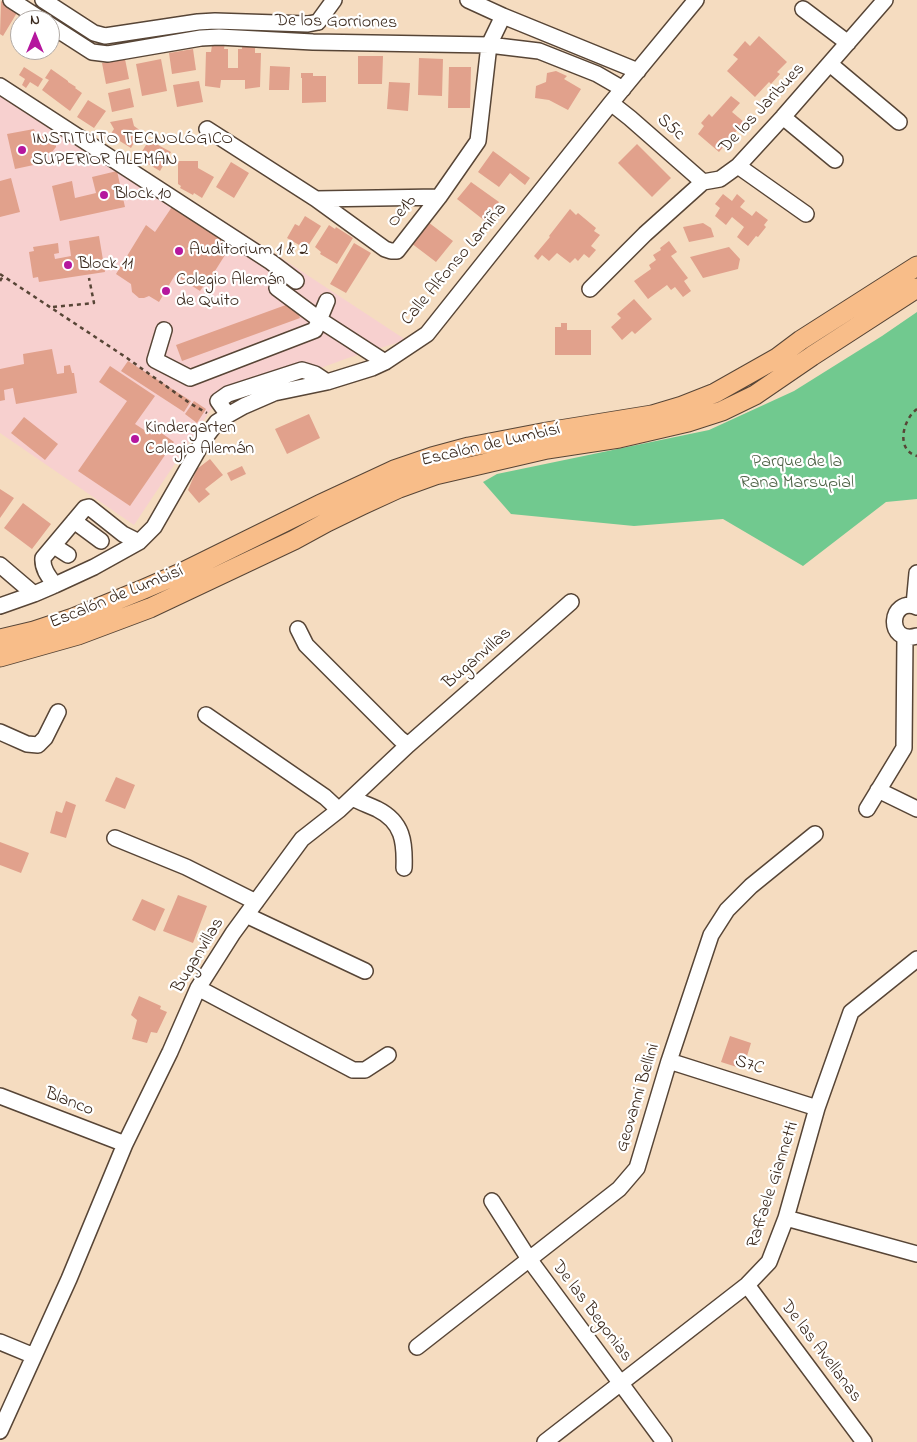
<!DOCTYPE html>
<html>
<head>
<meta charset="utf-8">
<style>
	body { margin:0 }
	#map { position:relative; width:917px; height:1442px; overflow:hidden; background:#f5dcc0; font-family:"Indie Flower",sans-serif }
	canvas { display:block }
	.north { position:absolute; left:10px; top:10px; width:50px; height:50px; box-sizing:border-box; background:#fff; border:1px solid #b1aaa5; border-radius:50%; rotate:0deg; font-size:14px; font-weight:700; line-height:20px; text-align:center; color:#3b2a1e }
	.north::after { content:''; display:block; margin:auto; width:18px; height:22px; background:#b5179e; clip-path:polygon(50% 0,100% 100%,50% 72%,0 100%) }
</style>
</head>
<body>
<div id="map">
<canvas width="917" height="1442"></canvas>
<div class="north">N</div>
</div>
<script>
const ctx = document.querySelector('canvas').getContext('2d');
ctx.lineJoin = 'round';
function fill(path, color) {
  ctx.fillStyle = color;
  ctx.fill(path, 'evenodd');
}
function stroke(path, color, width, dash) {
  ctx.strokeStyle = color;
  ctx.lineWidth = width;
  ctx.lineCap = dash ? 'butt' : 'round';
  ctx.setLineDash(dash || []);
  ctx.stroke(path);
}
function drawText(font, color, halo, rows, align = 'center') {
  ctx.font = font + ' "Indie Flower",sans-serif';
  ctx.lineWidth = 4.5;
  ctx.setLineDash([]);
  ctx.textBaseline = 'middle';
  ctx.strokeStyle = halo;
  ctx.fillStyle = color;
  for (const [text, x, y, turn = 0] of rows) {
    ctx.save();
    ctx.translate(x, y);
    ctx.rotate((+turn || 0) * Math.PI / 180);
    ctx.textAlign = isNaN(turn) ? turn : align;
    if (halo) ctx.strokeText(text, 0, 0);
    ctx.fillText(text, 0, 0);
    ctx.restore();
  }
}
const built = new Path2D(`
	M0,78L257,242L406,340L348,358L212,408L134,525L0,433Z`);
const green = new Path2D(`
	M917,312V499L886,502L803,566L723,519L634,526L511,514L483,482L497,474L709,430L794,391L882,336Z`);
const building = new Path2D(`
	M1,1L18,11L3,36L0,34Z
	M759,36L787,62L777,72L780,74L771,84L769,82L755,97L727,71L738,59L733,55L745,41L750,46Z
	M215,43H225L224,49H228V68H238V49H242V43L255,45V53H261L260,87L245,89V80H221L220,88L205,86L206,52H211L212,45H215Z
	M193,49L196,70L172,74L169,53Z
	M358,56H383L382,84H358Z
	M419,58L443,59L442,96L418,95Z
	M125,59L129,79L106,84L102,63Z
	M161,59L167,91L142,96L136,64Z
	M270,66L290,67L289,90H269Z
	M24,67L43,79L38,87L30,82L26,88L22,85L25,79L19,75Z
	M449,67H471L470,108H448Z
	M51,69L68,81V82L76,87L75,88L82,93L70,111L42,90L49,80L45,78Z
	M556,71L567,76L564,79L581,89L568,110L549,100L535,98L536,86L546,82L547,73Z
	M301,73H313V76H326V102L302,103V78H301Z
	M199,81L203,102L177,107L173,85Z
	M389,82L410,83L408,111L387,109Z
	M130,88L134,107L112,112L108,93Z
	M731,96L740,103L732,112L744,122L719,152L698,134L704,126L701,123L709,114L712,117Z
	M88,100L106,111L94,128L77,117Z
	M132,118L134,126L141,131L131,148L110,135L114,129L110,122Z
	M34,129L37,137L49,135L53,138L56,143V147L52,152L41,155L43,163L15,169L7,134Z
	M149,140L171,152L160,171L138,158Z
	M637,144L671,178L652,197L618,163Z
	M493,151L530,178L525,185L510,173L499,187L478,172Z
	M178,161H198V168L214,177L202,198L194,193L193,195L180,188L181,186L178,184Z
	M231,162L249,173L234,198L216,187Z
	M117,171L125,207L60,221L52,186L72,181L75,198L96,193L92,177Z
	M11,178L20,212L0,217V181Z
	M471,182L499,202L485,221L457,199Z
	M723,194L732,201L737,194L745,201L740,207L752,216L756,211L768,220L764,225L766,227L758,237L756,236L748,246L737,237L744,227L732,217L726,225L715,216L720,208L715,204Z
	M176,201L235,239L210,279L209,278L200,291L175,275L159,302L149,296L144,298H139L132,292L131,284L116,274L146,225L155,232Z
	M570,209L576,215L578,213L596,228L594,231L600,235L591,246L596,250L589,258L584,254L578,261L575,258L570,263L557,253L549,261L542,255L538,260L534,256L550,237L549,236Z
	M305,216L321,226L306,249L287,238L295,224L299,226Z
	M428,222L453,241L436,262L411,243Z
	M703,223L711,228L714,237L689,242L683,227Z
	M329,225L335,229L336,227L353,238L337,264L320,254L321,252L315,247Z
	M99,236L105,272L39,282L38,277L33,278L29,252L34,251L33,247L58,243L59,253L54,254L55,259L71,256L69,241Z
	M669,241L677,252L671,256L688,278L684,281L691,291L683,297L675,287L671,290L667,285L648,299L634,281L651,269L649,265L656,260L653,255L661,250L660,248Z
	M354,243L371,253L346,293L330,284Z
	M729,247L740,259L738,269L703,278L690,257Z
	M634,299L652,319L635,334L632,331L622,340L611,327L621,318L617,314Z
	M294,302L300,318L182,361L176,345Z
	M561,323H567V330H591V355H555V327H561Z
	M52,349L57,374L64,373V366L70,365L72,373H74L77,393L16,404L13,388L4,390L5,400L0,401V369L24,364L23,354Z
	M128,361L191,401L184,412L121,371Z
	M110,366L155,396L135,424L152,435L156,429L174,442L130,506L78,471L127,401L99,382Z
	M194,401L206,409L197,423L185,414Z
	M309,414L320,438L287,454L275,429Z
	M24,417L58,444L45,460L11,433Z
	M210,459L223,475L205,489L210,494L199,503L188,490L197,469Z
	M242,466L246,474L231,481L227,473Z
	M0,489L14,498L0,518Z
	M23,503L51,524L32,549L4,528Z
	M116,777L135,785L125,809L105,801Z
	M66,801L76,805L66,838L50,833L56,811L62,813Z
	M0,842L29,853L21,873L0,865Z
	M178,895L207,906L193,943L163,931Z
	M142,899L165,909L155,931L132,920Z
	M139,996L161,1006L160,1009L167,1012L157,1033L151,1032L147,1043L132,1039L137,1020L131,1015Z
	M730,1036L751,1043L743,1069L721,1062Z`);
const path = new Path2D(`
	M0,274L127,358L191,404L207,413
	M0,281L3,276
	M53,307L94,303L89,278
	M917,409C903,419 895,450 917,456`);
const minor = new Path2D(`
	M11,0L42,20
	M43,0L94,33L105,36L198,22L215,21L308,24L318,22
	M468,0L503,16L638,71
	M803,9L848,43
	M318,22L334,0
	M50,25L92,52L108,54L201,38L219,37L313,42L489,45L539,51L597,74L623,89
	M830,64L899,122
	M0,86L271,262L296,281
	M611,103L630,118L703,182
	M783,117L835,160
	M207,129L316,199L385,249L391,251H397L439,197L478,141L489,45L503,16
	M738,166L806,214
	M316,199L439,197
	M277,288L320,320L385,362
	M590,289L645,234L703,182L720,179L738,166L783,117L885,0
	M164,330L155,360L190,378L315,330L327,301
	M228,415L218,401L228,394L302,370L315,374L327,382
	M74,521L101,541
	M54,546L68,555
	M0,565L34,594
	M55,585C49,577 42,569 43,558L85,508L89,507L123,534L139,542
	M914,605L917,573
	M0,606L34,594L55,585L94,567L139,542L154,527L205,438L217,422L228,415L244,406L274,393L327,382L372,368L385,362L427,334L611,103L696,0
	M917,607C889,596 885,645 917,636
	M298,629L306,645L400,739L408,745
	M206,715L325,797L339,810
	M0,732L27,744L38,745L45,738L58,712
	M878,790L917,809
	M352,798C360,802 368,805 377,809C403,822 405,842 404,868
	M867,809L904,748L905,637
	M115,838L186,867L256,902
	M246,915L365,971
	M198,988L353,1070H365L388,1055
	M669,1061L817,1108
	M0,1096L125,1144
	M492,1201L529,1259L664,1442
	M786,1218L917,1254
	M747,1285L864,1442
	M0,1342L34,1356
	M417,1347L619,1189L637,1168L669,1061L711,935L727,910L751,886L815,834
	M0,1431L69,1279L125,1144L170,1052L198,988L233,933L302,839L339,810L408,745L571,602
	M545,1442L747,1285L769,1262L786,1218L817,1108L851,1012L917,959`);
const major = new Path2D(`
	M0,639L34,631L73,618L144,589L181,573L321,504L394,470L432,457L469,447L547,432L652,415L682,406L715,393L777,358L801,340L917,266
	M0,657L78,635L150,608L294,540L327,522L362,505L399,488L435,475L547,449L619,438L688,422L722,411L755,395L812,356L917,288`);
const markers = [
	[22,150,5,"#b5179e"],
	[104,195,5,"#b5179e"],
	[179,251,5,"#b5179e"],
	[68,265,5,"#b5179e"],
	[166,291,5,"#b5179e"],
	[135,439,5,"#b5179e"]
];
const streetNames = [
	["De los Gorriones",336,23,1],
	["De los Jaribues",763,109,-47],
	["S5c",670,128,41],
	["Oe1b",403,212,-52],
	["Calle Alfonso Lamiña",455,265,-50],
	["Escalón de Lumbisí",491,446,-13],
	["Escalón de Lumbisí",117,598,-22],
	["Buganvillas",478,659,-41],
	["Buganvillas",199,956,-59],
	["S7C",749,1066,18],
	["Geovanni Bellini",639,1098,-73],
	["Blanco",69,1103,21],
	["Raffaele Giannetti",774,1185,-72],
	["De las Begonias",591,1312,53],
	["De las Avellanas",820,1352,53]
];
const poiNames = [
	["INSTITUTO TECNOLÓGICO",32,140],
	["SUPERIOR ALEMAN",32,161],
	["Block 10",114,195],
	["Auditorium 1 & 2",189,251],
	["Block 11",78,265],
	["Colegio Alemán",176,281],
	["de Quito",176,302],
	["Kindergarten",145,429],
	["Colegio Alemán",145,450]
];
const parkNames = [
	["Parque de la",797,463],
	["Rana Marsupial",797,484]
];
fill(built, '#f7d0cf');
fill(green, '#71c98f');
fill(building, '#e1a18c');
stroke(minor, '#574536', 18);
stroke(major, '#574536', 21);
stroke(path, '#574536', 2.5, [4, 4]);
stroke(minor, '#fff', 15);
stroke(major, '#f8bd89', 19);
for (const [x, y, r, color] of markers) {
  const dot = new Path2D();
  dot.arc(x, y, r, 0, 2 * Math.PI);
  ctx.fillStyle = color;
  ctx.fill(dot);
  stroke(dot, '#fff', 2);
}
drawText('18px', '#3b2a1e', '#fff', streetNames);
drawText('18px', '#3b2a1e', '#fff', poiNames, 'left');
drawText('18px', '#4e6246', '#fff', parkNames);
</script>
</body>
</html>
